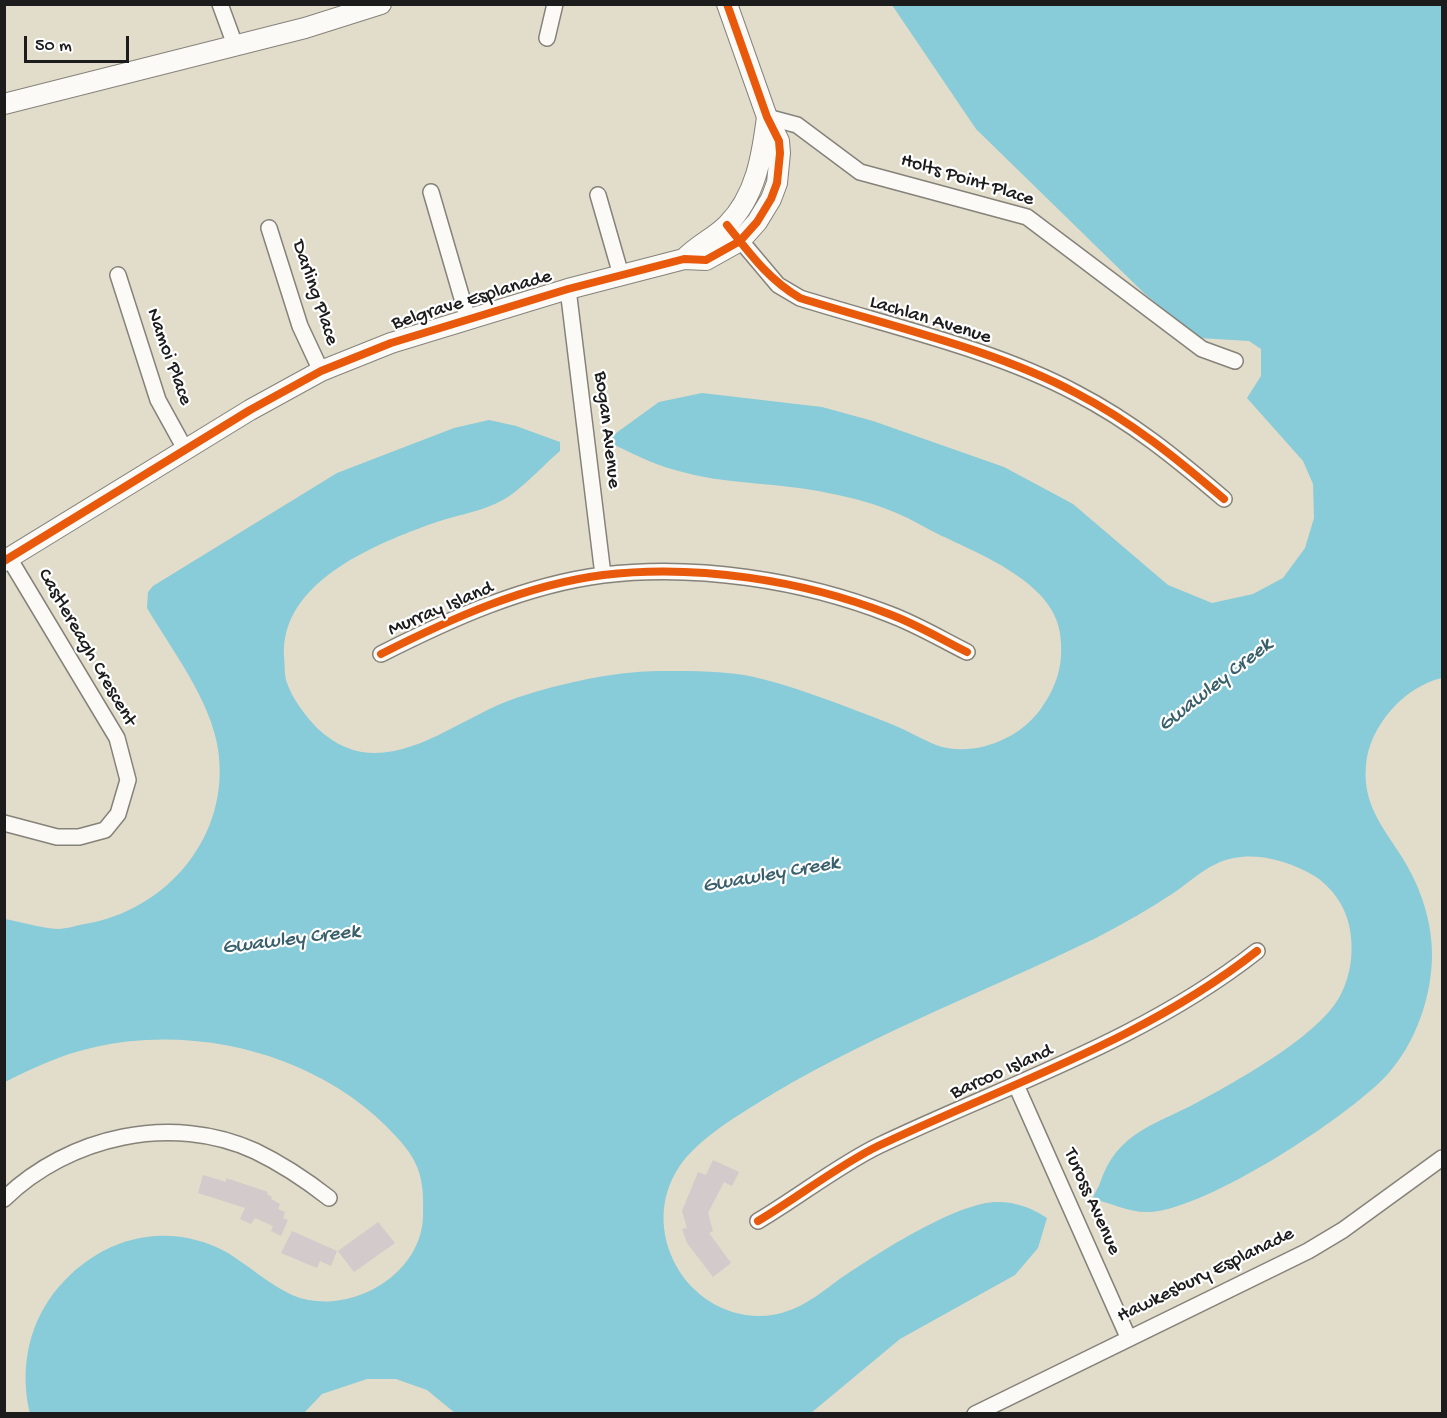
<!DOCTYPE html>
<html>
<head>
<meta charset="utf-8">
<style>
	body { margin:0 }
	#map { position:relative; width:1447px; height:1418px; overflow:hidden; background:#e2dcca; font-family:"Gochi Hand",sans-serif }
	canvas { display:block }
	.frame { position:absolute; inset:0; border:6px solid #1c1c1c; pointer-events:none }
	.scale { position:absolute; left:24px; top:36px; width:105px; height:27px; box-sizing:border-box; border:3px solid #1c1c1c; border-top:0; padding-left:8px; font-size:18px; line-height:21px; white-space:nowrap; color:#1c1c1c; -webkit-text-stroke:4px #fff; paint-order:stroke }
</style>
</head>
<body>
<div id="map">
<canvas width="1447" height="1418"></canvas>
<div class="frame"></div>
<div class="scale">50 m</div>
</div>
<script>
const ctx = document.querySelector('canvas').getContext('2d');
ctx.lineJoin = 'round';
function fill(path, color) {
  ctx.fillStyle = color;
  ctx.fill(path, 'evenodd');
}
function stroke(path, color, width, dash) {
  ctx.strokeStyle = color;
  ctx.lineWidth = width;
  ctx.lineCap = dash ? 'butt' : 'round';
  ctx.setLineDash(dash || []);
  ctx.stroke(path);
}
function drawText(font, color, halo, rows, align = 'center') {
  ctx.font = font + ' "Gochi Hand",sans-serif';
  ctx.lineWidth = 4.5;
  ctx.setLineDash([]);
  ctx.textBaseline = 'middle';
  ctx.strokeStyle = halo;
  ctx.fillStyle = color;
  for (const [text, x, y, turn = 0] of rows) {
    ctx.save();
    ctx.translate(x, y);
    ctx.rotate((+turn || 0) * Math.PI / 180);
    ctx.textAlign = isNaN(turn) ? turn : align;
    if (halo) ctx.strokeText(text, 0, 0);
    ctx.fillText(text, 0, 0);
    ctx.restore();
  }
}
const water = new Path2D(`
	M892,5H1442V678C1405,686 1369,726 1366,765C1361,814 1396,839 1414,879C1425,902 1432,929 1432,954C1432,996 1416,1043 1387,1075C1348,1117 1207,1209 1150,1212C1129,1213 1112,1203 1093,1199C1094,1193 1098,1189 1100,1183C1117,1132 1155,1125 1198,1102C1237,1081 1322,1034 1341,994C1350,976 1353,956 1351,937C1349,911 1334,887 1311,874C1283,859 1247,849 1216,864C1201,871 1188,883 1175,892C1149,909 1123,924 1096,938C981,994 861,1038 753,1106C727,1122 696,1142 679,1167C637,1230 686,1317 761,1316C792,1315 813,1299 837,1281C873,1256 952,1205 994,1202C1013,1201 1031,1207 1047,1218L1038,1248L1015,1275L900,1339L811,1413H455L427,1390L396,1379H367L322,1394L304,1413L30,1414C20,1372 27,1329 53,1294C96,1239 164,1218 228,1253C249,1266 270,1285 292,1295C346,1318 421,1277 423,1217C425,1172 417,1157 386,1126C311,1052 192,1024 91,1048C60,1055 33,1068 5,1082V919C21,922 41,928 58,929C67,929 77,925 85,924C168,910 231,835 218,749C211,701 172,650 147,608L148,592L153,586L337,473L454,428L489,420L516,426L560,442V451C542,466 518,494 497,503C476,513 451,516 428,525C371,546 281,583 284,656C285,665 284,675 287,683C293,700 305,715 317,728C382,790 451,720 516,698C562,683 610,672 658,671C694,671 731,670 766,680C807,691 847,707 886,722C903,728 919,738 936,745C972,758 1018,740 1040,710C1058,685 1064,663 1060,633C1053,582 979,554 938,534C922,526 906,516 889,510C870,502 848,497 828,493C778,482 724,485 675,470C652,464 630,452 608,442L612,436L659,402L702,393L822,407L873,421L1004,467L1073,504L1168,585L1212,603L1253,594L1283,578L1305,548L1314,518L1313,484L1303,461L1247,398L1261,376V349L1249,341L1199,338L1145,294L976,129Z`);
const building = new Path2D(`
	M713,1160L739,1172L732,1186L724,1182L708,1213L713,1231L709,1233L731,1263L713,1277L687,1243L682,1229L687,1228L682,1211L698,1172L706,1175Z
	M203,1175L226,1182V1178L268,1192L267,1194L272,1197L271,1199L280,1204L278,1209L285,1212L283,1218L288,1220L281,1236L271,1231L273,1226L255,1218L251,1224L240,1219L245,1208L198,1193Z
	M378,1222L395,1243L354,1272L338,1251Z
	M292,1231L337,1251L331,1266L320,1261L317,1268L281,1253Z`);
const minor = new Path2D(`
	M220,4L235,45
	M547,38L555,4
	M767,117L797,125L860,172L1027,217L1202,349L1235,361
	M431,192L468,319
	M598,195L621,275
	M269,228L300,326L321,371
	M735,234L778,285L800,298C889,326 994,349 1076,393C1132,422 1176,458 1224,499
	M118,275L158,400L185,449
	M568,289L603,575
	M381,654C450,619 525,585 603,575C696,564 802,580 889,614C916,624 941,639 967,652
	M4,823L57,837H79L105,830L118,814L128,780L117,738L9,558
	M1016,1085L1128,1337
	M4,1199C69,1136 172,1113 255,1151C282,1164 306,1180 329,1198
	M758,1221C797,1198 839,1165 878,1146C1006,1085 1144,1040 1257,951
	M975,1414L1308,1251L1343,1230L1442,1158`);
const tertiary = new Path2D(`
	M4,104L305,28L381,4
	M684,259C697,245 714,238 727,225C756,196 762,156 767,117
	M4,561L250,410L321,371L391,343L568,289L684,259L706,260L740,241L757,222L771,199L777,183L780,153L779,141L767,117L727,4`);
const cycleway = new Path2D(`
	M727,225C750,254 769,280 800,298C889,326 994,349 1076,393C1132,422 1176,458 1224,499
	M4,561L250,410L321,371L391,343L568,289L684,259L706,260L740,241L757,222L771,199L777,183L780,153L779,141L767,117L727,4
	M381,654C450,619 525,585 603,575C696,564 802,580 889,614C916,624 941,639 967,652
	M758,1221C797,1198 839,1165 878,1146C1006,1085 1144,1040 1257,951`);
const streetNames = [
	["Holts Point Place",967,181,17],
	["Darling Place",314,293,71],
	["Belgrave Esplanade",472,301,-17],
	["Lachlan Avenue",930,321,17],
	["Namoi Place",168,357,70],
	["Bogan Avenue",606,430,83],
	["Murray Island",441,610,-23],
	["Castlereagh Crescent",86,648,60],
	["Barcoo Island",1002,1073,-24],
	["Tuross Avenue",1091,1202,66],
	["Hawkesbury Esplanade",1206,1276,-26]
];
const waterNames = [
	["Gwawley Creek",1216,686,-38],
	["Gwawley Creek",771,876,-10],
	["Gwawley Creek",291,941,-7]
];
fill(water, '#88cbd9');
fill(building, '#d2cacb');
stroke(minor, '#858279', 18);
stroke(tertiary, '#858279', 22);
stroke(minor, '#fbfaf7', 15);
stroke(tertiary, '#fbfaf7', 20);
stroke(cycleway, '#e8590c', 8);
drawText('20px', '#1c1c1c', '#fff', streetNames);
drawText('italic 21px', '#385f6a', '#fff', waterNames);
</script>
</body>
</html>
